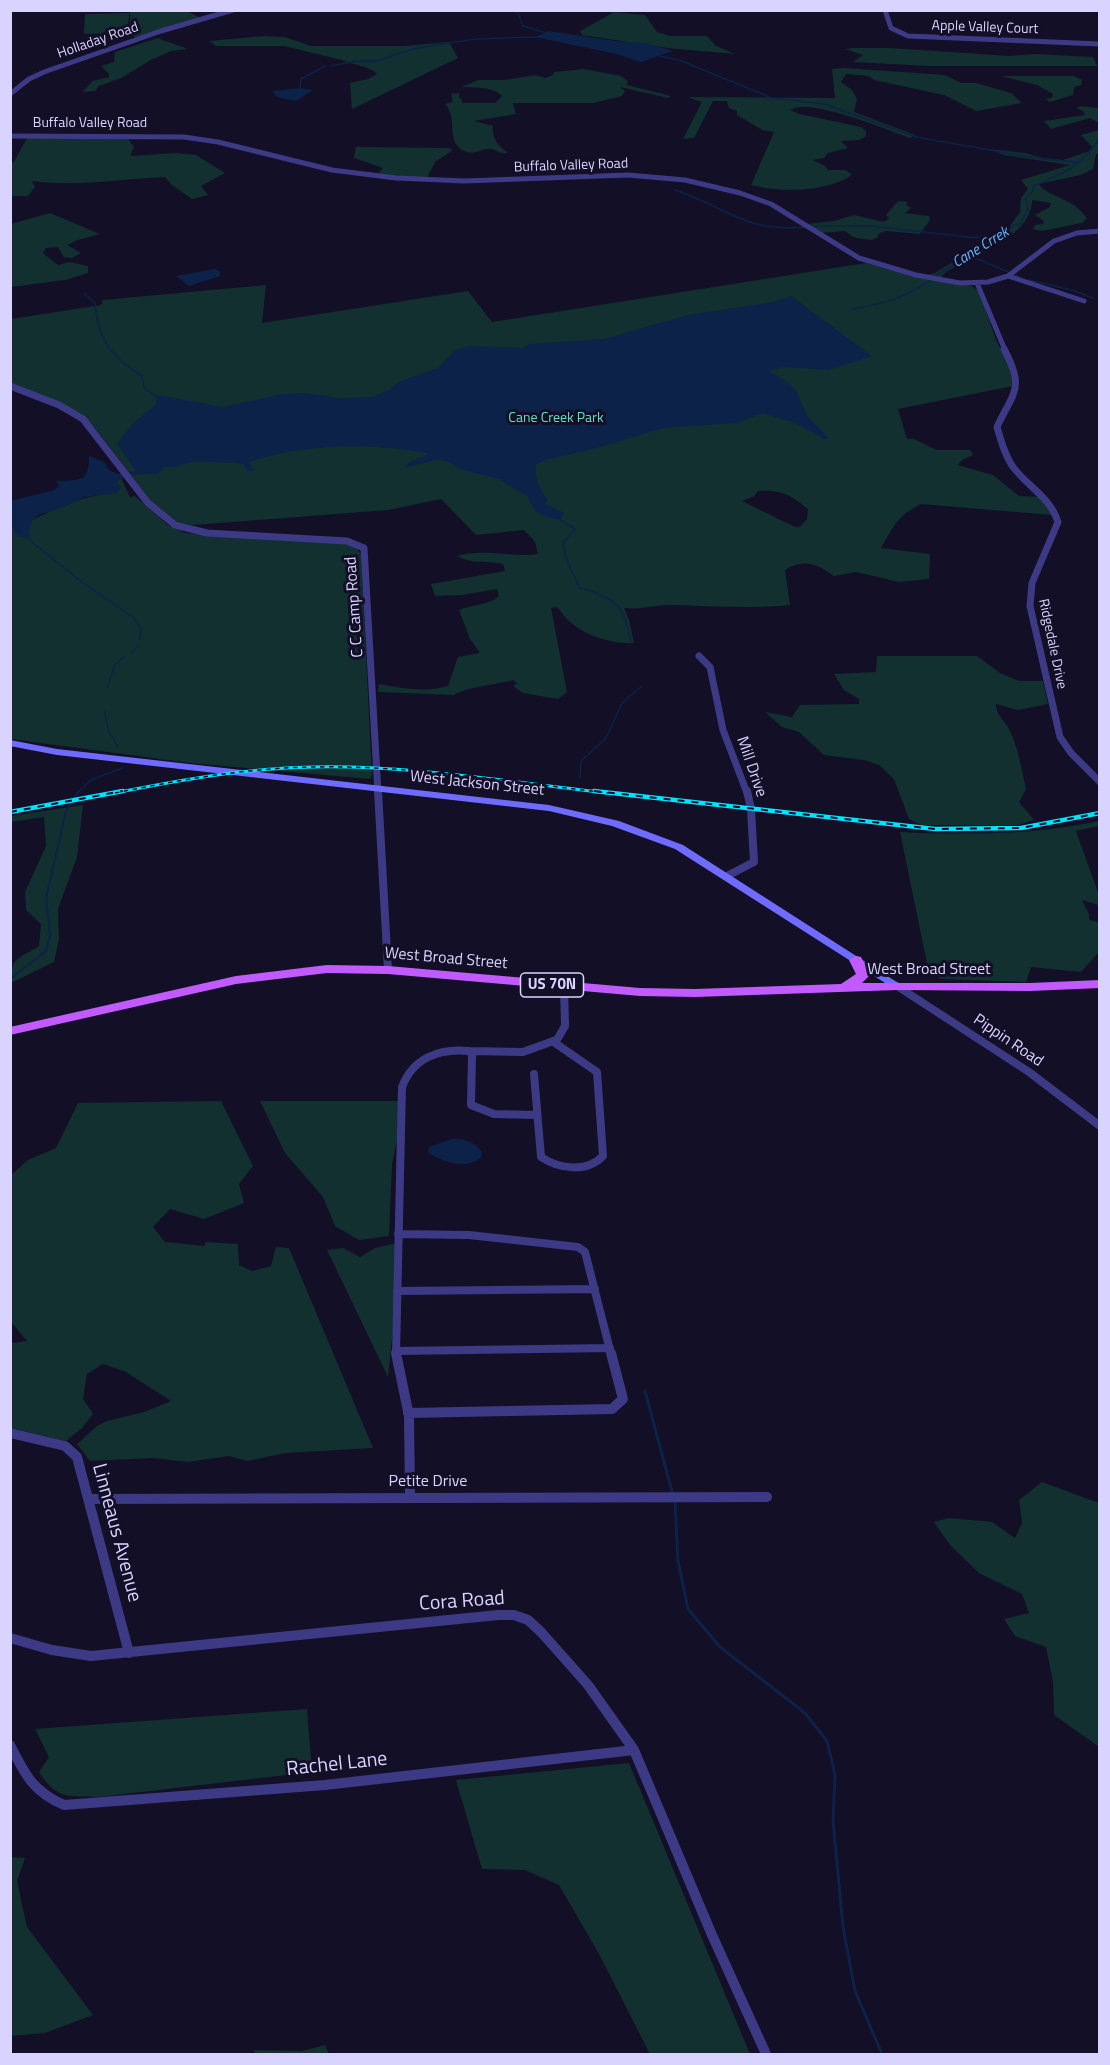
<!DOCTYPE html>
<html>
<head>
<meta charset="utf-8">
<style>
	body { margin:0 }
	#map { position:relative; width:1110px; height:2065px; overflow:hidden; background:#130f26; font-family:"Titillium Web",sans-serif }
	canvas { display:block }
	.frame { position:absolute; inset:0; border:12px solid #d9d4ff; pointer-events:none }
</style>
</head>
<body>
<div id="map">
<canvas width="1110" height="2065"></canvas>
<div class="frame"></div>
</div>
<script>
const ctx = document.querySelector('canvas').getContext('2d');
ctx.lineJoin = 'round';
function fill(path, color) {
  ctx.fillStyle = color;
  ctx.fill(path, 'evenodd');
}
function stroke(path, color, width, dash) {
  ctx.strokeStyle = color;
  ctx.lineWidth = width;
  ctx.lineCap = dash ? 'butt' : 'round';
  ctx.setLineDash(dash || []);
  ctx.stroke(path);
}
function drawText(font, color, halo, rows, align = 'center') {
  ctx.font = font + ' "Titillium Web",sans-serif';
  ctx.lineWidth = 6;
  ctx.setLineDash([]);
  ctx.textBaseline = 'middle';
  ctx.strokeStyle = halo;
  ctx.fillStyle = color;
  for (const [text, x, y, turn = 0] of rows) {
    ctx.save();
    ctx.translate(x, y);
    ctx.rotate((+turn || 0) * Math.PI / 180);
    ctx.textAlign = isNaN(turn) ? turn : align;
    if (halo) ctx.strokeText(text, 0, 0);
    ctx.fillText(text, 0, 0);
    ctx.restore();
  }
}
const green = new Path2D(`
	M130,11H187L201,18L137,38L130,35Z
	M614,12L645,15L657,32L670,36H707L716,46L735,54L667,48L582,35L580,31Z
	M129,13L128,33L84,34L85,14Z
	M264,36L285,37L311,46H404L449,42L458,58L352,109L350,83L368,79L377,74C366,64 354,66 342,60L284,46H216L209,41Z
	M158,38C168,43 178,44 187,49L171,51L151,60L121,78L99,86L95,91L82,92L93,81L109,77V74L101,66L114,62L115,52Z
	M854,48H890L1010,56L1035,54L1093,57L1097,66H928L853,62L863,55L845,49Z
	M844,68L945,75L961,83H976L1011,93L1022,103L976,111L944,95L874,80L869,76L846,74L841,82L852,90L857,99L854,112L915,135L910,138C887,130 809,97 790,110L799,114L861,127L866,131V136L860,140L841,141L848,148L828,153L824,158L813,160L825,166L828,170H846L852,175C827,192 780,193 751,185L774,132L762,130L737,115V111L729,108L727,101H713L694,138L683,139L702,102L692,99L690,97L835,98L832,69Z
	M584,69L621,76L628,81L627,85L671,96L668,98L620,87L625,91L622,96L593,103H513L516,114L474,121L493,126C492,140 498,145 508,153C497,154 499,150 490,149C482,148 474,155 467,152C444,145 459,119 445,104L453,102L451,94L459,93V98L462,99V103H495L502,96C492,86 475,88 462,87L478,80H504L536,75L545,78L553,75L554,72Z
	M1001,76H1074L1082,80L1081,85L1074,87L1073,95L1050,102L1045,99L1052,98L1053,94L1037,85Z
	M1080,106L1099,108V123L1090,118L1051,129L1044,121L1085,115L1084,112L1077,108Z
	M1099,130V155L1096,154L1093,169L1081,175L1039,184C1050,199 1074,197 1087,219L1082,223L1042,231L1033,229L1035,225L1043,224L1044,221L1035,215L1050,207L1051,203L1032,200C1032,234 982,252 955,267C948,271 946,270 941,278L928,275L935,273L1010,226L1020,212L1021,198L1028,189L1021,180L1070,165L1004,155L989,149L1025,153L1043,158L1063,160L1090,151L1092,147L1081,135Z
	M126,136L134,147L130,156L176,153L196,155L225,173L201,186L208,195L192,199L172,185L165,177C120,179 77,187 32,181L35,187L28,196H11L10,163L14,162L27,138Z
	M356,147L448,148L453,150L435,162L427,178L377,175L383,168L354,158Z
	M898,201L908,202L906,205L911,208L905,213L929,216L930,220L920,234L886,231L878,234V237L872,240L863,239L853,237L845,231L819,233L807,224L834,221L854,215L884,222L889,218L886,215Z
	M50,213L100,234L78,240L67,245L81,253L72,258L64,257L58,247L46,248L43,253L58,265L70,262L88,266V273L65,280L11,287V224Z
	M866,263L913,276L972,286L979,291L996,340L1008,363L1013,386L898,409L907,439H914L937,450H970L973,455L962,460L958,465L993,475L1019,496L1041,497L1052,515L921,504C897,516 894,526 881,548L930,554L929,579L899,582L856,572L834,576C818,564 803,558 785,570L790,605C750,609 710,606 670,605C654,605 640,610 624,608L629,620L634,643C612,644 584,636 568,620C563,616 562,611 556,607L551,608L567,692L558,699L523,693L513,686L517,683L513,680C495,685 467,687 454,695L378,692L379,684C402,688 425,693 448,686L458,657L480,653L470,639L459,610C473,604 488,606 499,596L497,589L462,595L435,596L431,584L505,571L503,564C485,560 474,565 457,556C484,548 511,558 538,554L535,542L524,530L476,535L441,499L388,510L194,525L173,521L157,509L95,428L81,415L11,384V319L101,305L103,300L266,285L262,323L468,291L492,322ZM758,491C782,490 789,494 808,509L807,519L800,527H795L742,501L754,496Z
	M121,478L130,497L135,496L168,525L185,533L340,542L355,546L361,554L372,775L370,779L190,763L11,739L10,526L13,528C48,514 78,494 117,493L116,482Z
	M877,656H977L1000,673L1019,681H1043L1048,704L1018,710L996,704C996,715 1004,720 1009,729C1018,747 1022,769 1026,789L1019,802L1034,820L1019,825H921L909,819L894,779L879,765L864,760L824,755L799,732L782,727L765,712L792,717L800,705L859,704V699L844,690L834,674L876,672Z
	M83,805L77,857L58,909L59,939L54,962L11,983C10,956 19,959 39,946L41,924L26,910L25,892L46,846L44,817L11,822V816Z
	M1099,821V826L1076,831L1100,898L1099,905L1082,900L1089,914V920L1099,922L1100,951L1081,972L1031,967L1026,982L940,979L928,968L900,832C967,835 1034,835 1099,821Z
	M221,1101L253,1166L239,1184L244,1203L204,1219L170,1209L153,1227L165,1242L205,1246V1242L238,1244L239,1265L252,1271L271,1266L276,1247L289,1248L373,1448L286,1453L247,1461L229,1456L188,1462L153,1458L90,1461L77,1444L97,1426L107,1421L144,1412L171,1401L126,1372L103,1364L87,1374L83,1399L93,1414L82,1428L66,1441L11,1428V1343L27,1341L11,1322V1175L28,1160L56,1148L78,1103Z
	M260,1101H405L392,1164L389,1236L359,1240L335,1226L323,1197L285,1153Z
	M402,1242L388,1377L327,1250L343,1248L360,1257L375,1248Z
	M1042,1482L1099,1503V1747L1054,1715L1053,1682L1046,1647L1015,1636L1004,1619L1029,1613L1022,1594L979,1573L950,1545L934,1522L949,1518L992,1522L1015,1538L1022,1523L1019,1500Z
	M307,1709L312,1772L99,1797C68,1796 57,1800 39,1772L49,1757L35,1729Z
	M629,1763L750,2054H650L599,1954L559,1885L525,1870L482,1869L456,1780Z
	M11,1857L25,1858L17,1881L27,1927L93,2015L45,2033L11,2036Z
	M325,2045L329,2054H255L254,2050L302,2051Z`);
const water = new Path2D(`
	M548,31L616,41L646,43L673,51L641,62L616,54L535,37Z
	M300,88L313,90L296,101L277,97L272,91Z
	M214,269L220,271V276L189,286L176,276Z
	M791,296L872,356L829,370L783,367L769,371L789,383L796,391L808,417L829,438L824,439L795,423L763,413L737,423L664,428L593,449L545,460L536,465C534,477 540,489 547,499L546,504L564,513L560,520C545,518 532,513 528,497L499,479L458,469L449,462L439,459L404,468L411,461L430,454C374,442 305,443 249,462L254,471H247L243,464C240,463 196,461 193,462C180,464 180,468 165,467L158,474C144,474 128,473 116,482L121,487L117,493L84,497L67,506L38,515L32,521L28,534L31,536L27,538L18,536L11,526L10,501L54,490L59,486L56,481C81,480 89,482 89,456L104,462L110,471L119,474L136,471L117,444L135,421L156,405L157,397L159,395L223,407L277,395L304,393L341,398L372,397L389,390L398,382L438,368L455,350L469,346L522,348L529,344L603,339L688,315L773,302Z
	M452,1139C465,1139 474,1141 482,1152L481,1158C465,1170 444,1162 428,1153L429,1147Z`);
const streamFar2 = new Path2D(`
	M517,10L523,26L543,32
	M659,56L679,60L772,98L824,104L916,137L1041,159L1080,162
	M331,66L357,61H376L417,48L476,39L535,37
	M300,88L301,79L325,66
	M675,190C728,208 743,232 805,227
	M810,226H870L968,237L998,238
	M971,256L1020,277
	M935,276L989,244L1013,226L1020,224L1028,210L1026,198L1033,191L1034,186C1065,173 1081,166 1100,138
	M1029,280L1072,290L1093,298
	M84,293L95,303C98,341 111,356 142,376L144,388L157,397
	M852,309C882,305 908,297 932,279
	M560,520L575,529L563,543L567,561L580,588C615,597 625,606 631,642
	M27,538L82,582L134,618L141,629L140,640
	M132,652L137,647
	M107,688L115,664L124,657
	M105,711L108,730L118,746
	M580,778L581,761L606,738L622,703L642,686
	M77,793L91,780L122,768`);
const streamFar1 = new Path2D(`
	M10,979L46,951L50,935L46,898L66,811L79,791`);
const stream = new Path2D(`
	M645,1391L673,1495
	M675,1501L678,1561L688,1609L720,1647L805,1713L827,1741L835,1775L833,1820L843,1927L855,1991L882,2054`);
const streetFar3 = new Path2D(`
	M885,10L891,28L908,36L1100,44
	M10,94L29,79L44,72L161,31L233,10
	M10,136L184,137L218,142L332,170L396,178L464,181L628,175L685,180L740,193L771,204L859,258L916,275L960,283L988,282L1008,276L1054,241L1077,233L1100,231
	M1008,276L1084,301
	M977,283L1005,350`);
const streetFar2 = new Path2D(`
	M1004,349C1025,389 1014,391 997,427C1001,441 1005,455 1013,467C1028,487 1050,497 1058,522L1032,583L1030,606L1060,737L1071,753L1100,782
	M10,386L59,405L83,419L148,503L175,525L207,533L347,541L364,548L378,793
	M699,656L710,667L723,730L747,793`);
const streetFar1 = new Path2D(`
	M378,791L388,970
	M727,876L754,862L751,809L747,791
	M897,986L1029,1072L1100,1126
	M469,1051L523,1052L556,1040
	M534,1074L541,1157C559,1169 587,1173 603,1156L597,1072L555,1043L565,1026L564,986
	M398,1234L469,1235L578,1247L585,1252L611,1354
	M397,1291L595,1289
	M396,1351L610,1348
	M396,1354L402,1087C413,1058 439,1048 469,1051L472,1054L471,1105L494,1114L537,1115`);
const street = new Path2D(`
	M396,1353L409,1416L410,1497
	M408,1413L612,1409L623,1399L611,1353
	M10,1433L65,1446L77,1457L129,1653
	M88,1499L767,1497
	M10,1638L52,1650L91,1656L498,1615H514L528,1620L541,1632L588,1685L634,1750L712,1935L766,2054
	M10,1745C25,1774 32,1791 64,1805L325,1785L634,1750`);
const secondary = new Path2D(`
	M10,740L57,749L549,805L619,821L683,845L903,986L901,988H893L675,849L612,826L549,811L57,755L10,746Z`);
const primary = new Path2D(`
	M856,956L861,957L870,975L862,983H1030L1100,980V988L1030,991L897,990L695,997L640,996L388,974L327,973L236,984L10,1035V1027L236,976L327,965L388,966L640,988L695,989L841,984L856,974L849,960Z`);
const railFar1 = new Path2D(`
	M115,793C180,780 246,768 313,767C411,765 511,782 608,793`);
const rail = new Path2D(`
	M594,791L935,829L1021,828L1100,813
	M10,812L123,791`);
const farStreetnames = [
	["Apple Valley Court",985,28,2],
	["Holladay Road",98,41,-19],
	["Buffalo Valley Road",90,124],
	["Buffalo Valley Road",571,166,-2],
	["Ridgedale Drive",1052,644,78]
];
const farParknames = [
	["Cane Creek Park",556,419]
];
const farWaternames = [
	["Cane Crrek",981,248,-32]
];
const shields = [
	[552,985,63]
];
const shieldNames = [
	["US 70N",552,985]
];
const streetNames = [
	["C C Camp Road",355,607,-94],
	["Mill Drive",751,767,71],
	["West Jackson Street",477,784,6],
	["West Broad Street",446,959,5],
	["West Broad Street",929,970],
	["Pippin Road",1008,1041,34],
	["Petite Drive",428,1482]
];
const nearStreetnames = [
	["Linneaus Avenue",116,1533,75],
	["Cora Road",462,1602,-4],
	["Rachel Lane",337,1765,-6]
];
fill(green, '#12302f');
fill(water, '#0c2248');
stroke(streamFar2, '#0c2248', 1.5);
stroke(streamFar1, '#0c2248', 2);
stroke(stream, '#0c2248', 3);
stroke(streetFar3, '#3d3a85', 5);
stroke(streetFar2, '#3d3a85', 7);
stroke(streetFar1, '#3d3a85', 8);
stroke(street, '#3d3a85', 10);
fill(secondary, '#6f6bff');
fill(primary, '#c25bff');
stroke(railFar1, '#00e5ff', 3);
stroke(rail, '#00e5ff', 4.5);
stroke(railFar1, '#130f26', 1.5, [4.5]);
stroke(rail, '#130f26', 2, [7]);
drawText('14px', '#d9d4ff', '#130f26', farStreetnames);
drawText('14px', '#5fe0c0', '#130f26', farParknames);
drawText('italic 15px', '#62b6ff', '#130f26', farWaternames);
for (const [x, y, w] of shields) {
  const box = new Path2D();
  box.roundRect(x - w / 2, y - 12, w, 24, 4.5);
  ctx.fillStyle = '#130f26';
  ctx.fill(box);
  stroke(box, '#d9d4ff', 1.5);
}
drawText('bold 15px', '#d9d4ff', null, shieldNames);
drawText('16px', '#d9d4ff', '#130f26', streetNames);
drawText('20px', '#d9d4ff', '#130f26', nearStreetnames);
</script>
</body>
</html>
